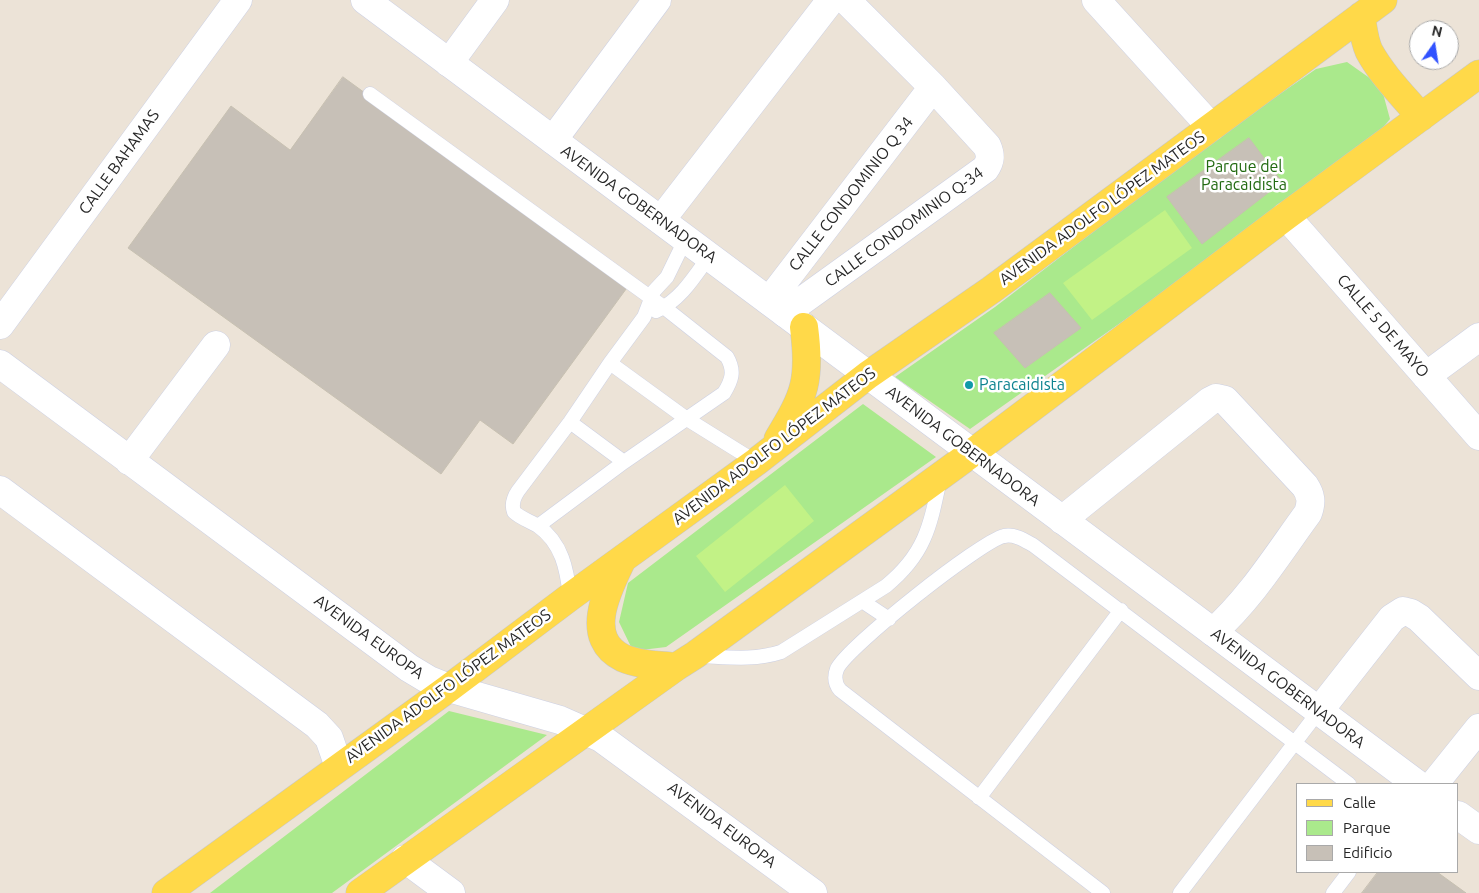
<!DOCTYPE html>
<html>
<head>
<meta charset="utf-8">
<style>
	body { margin:0 }
	#map { position:relative; width:1479px; height:893px; overflow:hidden; background:#ece3d7; font-family:Ubuntu,sans-serif }
	canvas { display:block }
	.legend { position:absolute; left:1296px; top:783px; width:162px; height:90px; box-sizing:border-box; background:#fff; border:1px solid #a9a9a9; margin:0; padding:6px 9px; list-style:none; font-size:15px; color:#272727 }
	.legend li { display:flex; align-items:center; gap:10px; height:25px }
	.legend b { width:25px; border:1px solid #a9a9a9 }
	.north { position:absolute; left:1409px; top:20px; width:50px; height:50px; box-sizing:border-box; background:#fff; border:1px solid #a9a9a9; border-radius:50%; rotate:13deg; font-size:14px; font-weight:700; line-height:20px; text-align:center; color:#272727 }
	.north::after { content:''; display:block; margin:auto; width:18px; height:22px; background:#3152ff; clip-path:polygon(50% 0,100% 100%,50% 72%,0 100%) }
</style>
</head>
<body>
<div id="map">
<canvas width="1479" height="893"></canvas>
<ul class="legend">
<li><b style="height:6px;background:#ffd949"></b>Calle</li>
<li><b style="height:14px;background:#aae98c"></b>Parque</li>
<li><b style="height:14px;background:#c7c0b7"></b>Edificio</li>
</ul>
<div class="north">N</div>
</div>
<script>
const ctx = document.querySelector('canvas').getContext('2d');
ctx.lineJoin = 'round';
function fill(path, color) {
  ctx.fillStyle = color;
  ctx.fill(path, 'evenodd');
}
function stroke(path, color, width, dash) {
  ctx.strokeStyle = color;
  ctx.lineWidth = width;
  ctx.lineCap = dash ? 'butt' : 'round';
  ctx.setLineDash(dash || []);
  ctx.stroke(path);
}
function drawText(font, color, halo, rows, align = 'center') {
  ctx.font = font + ' Ubuntu,sans-serif';
  ctx.lineWidth = 5;
  ctx.setLineDash([]);
  ctx.textBaseline = 'middle';
  ctx.strokeStyle = halo;
  ctx.fillStyle = color;
  for (const [text, x, y, turn = 0] of rows) {
    ctx.save();
    ctx.translate(x, y);
    ctx.rotate((+turn || 0) * Math.PI / 180);
    ctx.textAlign = isNaN(turn) ? turn : align;
    if (halo) ctx.strokeText(text, 0, 0);
    ctx.fillText(text, 0, 0);
    ctx.restore();
  }
}
const green = new Path2D(`
	M1347,62L1381,86L1390,119L1364,151L970,429L895,377L995,307L1212,141L1316,69Z
	M863,404L936,457L666,647L633,651L619,622L628,583Z
	M449,711L547,735L332,893H210Z`);
const pitch = new Path2D(`
	M1165,210L1192,248L1092,320L1063,283Z
	M785,485L814,521L725,592L696,556Z`);
const building = new Path2D(`
	M343,77L629,285L513,444L480,420L441,474L128,248L231,106L290,150Z
	M1249,138L1282,182L1202,244L1167,197Z
	M1050,293L1081,328L1025,368L994,333Z
	M1378,872H1437L1466,893H1362Z`);
const service = new Path2D(`
	M370,94L665,308L727,357C735,371 732,380 724,393L624,462L538,526
	M656,311C680,301 695,276 710,255
	M610,363L687,419L756,462
	M570,422L624,462
	M570,597C567,569 562,543 538,526C530,521 520,518 514,512C511,504 514,497 518,491L570,422L610,363L644,317L654,291L667,277L686,238
	M862,601L889,619
	M698,656C727,657 753,661 781,652L886,586C925,554 930,527 940,479
	M979,798L1121,610
	M1103,893L840,690C835,684 834,677 837,669C847,647 981,541 1004,536C1015,534 1024,540 1033,545L1349,784
	M1180,893L1319,711
	M1333,893L1349,872`);
const minor = new Path2D(`
	M1096,0L1211,127
	M449,63L495,0
	M553,140L657,0
	M1286,216L1479,436
	M661,220L831,0
	M769,301L933,87
	M785,313L985,169C991,161 991,155 987,146L933,87L846,0
	M0,325L238,0
	M0,364L409,668L429,680L449,688L560,720L601,738L813,893
	M1426,376L1479,337
	M129,461L216,345
	M0,490L317,725L329,738L339,767
	M1062,520L1210,401L1216,398L1225,400L1305,486C1311,495 1312,502 1308,513C1278,554 1251,598 1213,632
	M1319,711L1392,618L1403,611L1411,613L1419,618L1479,676
	M1434,784L1479,728
	M405,859L451,893`);
const tertiary = new Path2D(`
	M365,0L1417,784
	M1458,815L1479,830`);
const primary = new Path2D(`
	M1361,16C1363,27 1364,40 1369,51C1382,75 1403,96 1421,117
	M778,439C805,395 811,380 804,327
	M622,560C608,589 582,638 623,658C639,665 659,665 676,667
	M166,893L449,688L570,597L756,462L868,375L991,290L1383,0
	M360,893L676,667L695,655L972,453L1286,216L1479,74`);
const markers = [
	[969,385,5,"#0f9aa8"]
];
const streetNames = [
	["CALLE BAHAMAS",119,162,-54],
	["CALLE CONDOMINIO Q 34",851,194,-52],
	["AVENIDA GOBERNADORA",639,204,36],
	["AVENIDA ADOLFO LÓPEZ MATEOS",1102,208,-36],
	["CALLE CONDOMINIO Q-34",904,227,-36],
	["CALLE 5 DE MAYO",1383,326,49],
	["AVENIDA ADOLFO LÓPEZ MATEOS",774,446,-37],
	["AVENIDA GOBERNADORA",963,446,37],
	["AVENIDA EUROPA",369,637,36],
	["AVENIDA ADOLFO LÓPEZ MATEOS",448,686,-36],
	["AVENIDA GOBERNADORA",1288,688,37],
	["AVENIDA EUROPA",722,825,37]
];
const parkNames = [
	["Parque del",1244,167],
	["Paracaidista",1244,185]
];
const cultureNames = [
	["Paracaidista",979,385]
];
fill(green, '#aae98c');
fill(pitch, '#c2f286');
fill(building, '#c7c0b7');
stroke(building, '#c7c0b1', 1);
stroke(service, '#ccd0e3', 15);
stroke(minor, '#ccd0e3', 29);
stroke(tertiary, '#ccd0e3', 29);
stroke(primary, '#c7c7c7', 29);
stroke(service, '#fff', 14);
stroke(minor, '#fff', 28);
stroke(tertiary, '#fff', 28);
stroke(primary, '#ffd949', 28);
for (const [x, y, r, color] of markers) {
  const dot = new Path2D();
  dot.arc(x, y, r, 0, 2 * Math.PI);
  ctx.fillStyle = color;
  ctx.fill(dot);
  stroke(dot, '#fff', 2);
}
drawText('16px', '#272727', '#fff', streetNames);
drawText('16px', '#226a11', '#fff', parkNames);
drawText('16px', '#0d838f', '#fff', cultureNames, 'left');
</script>
</body>
</html>
